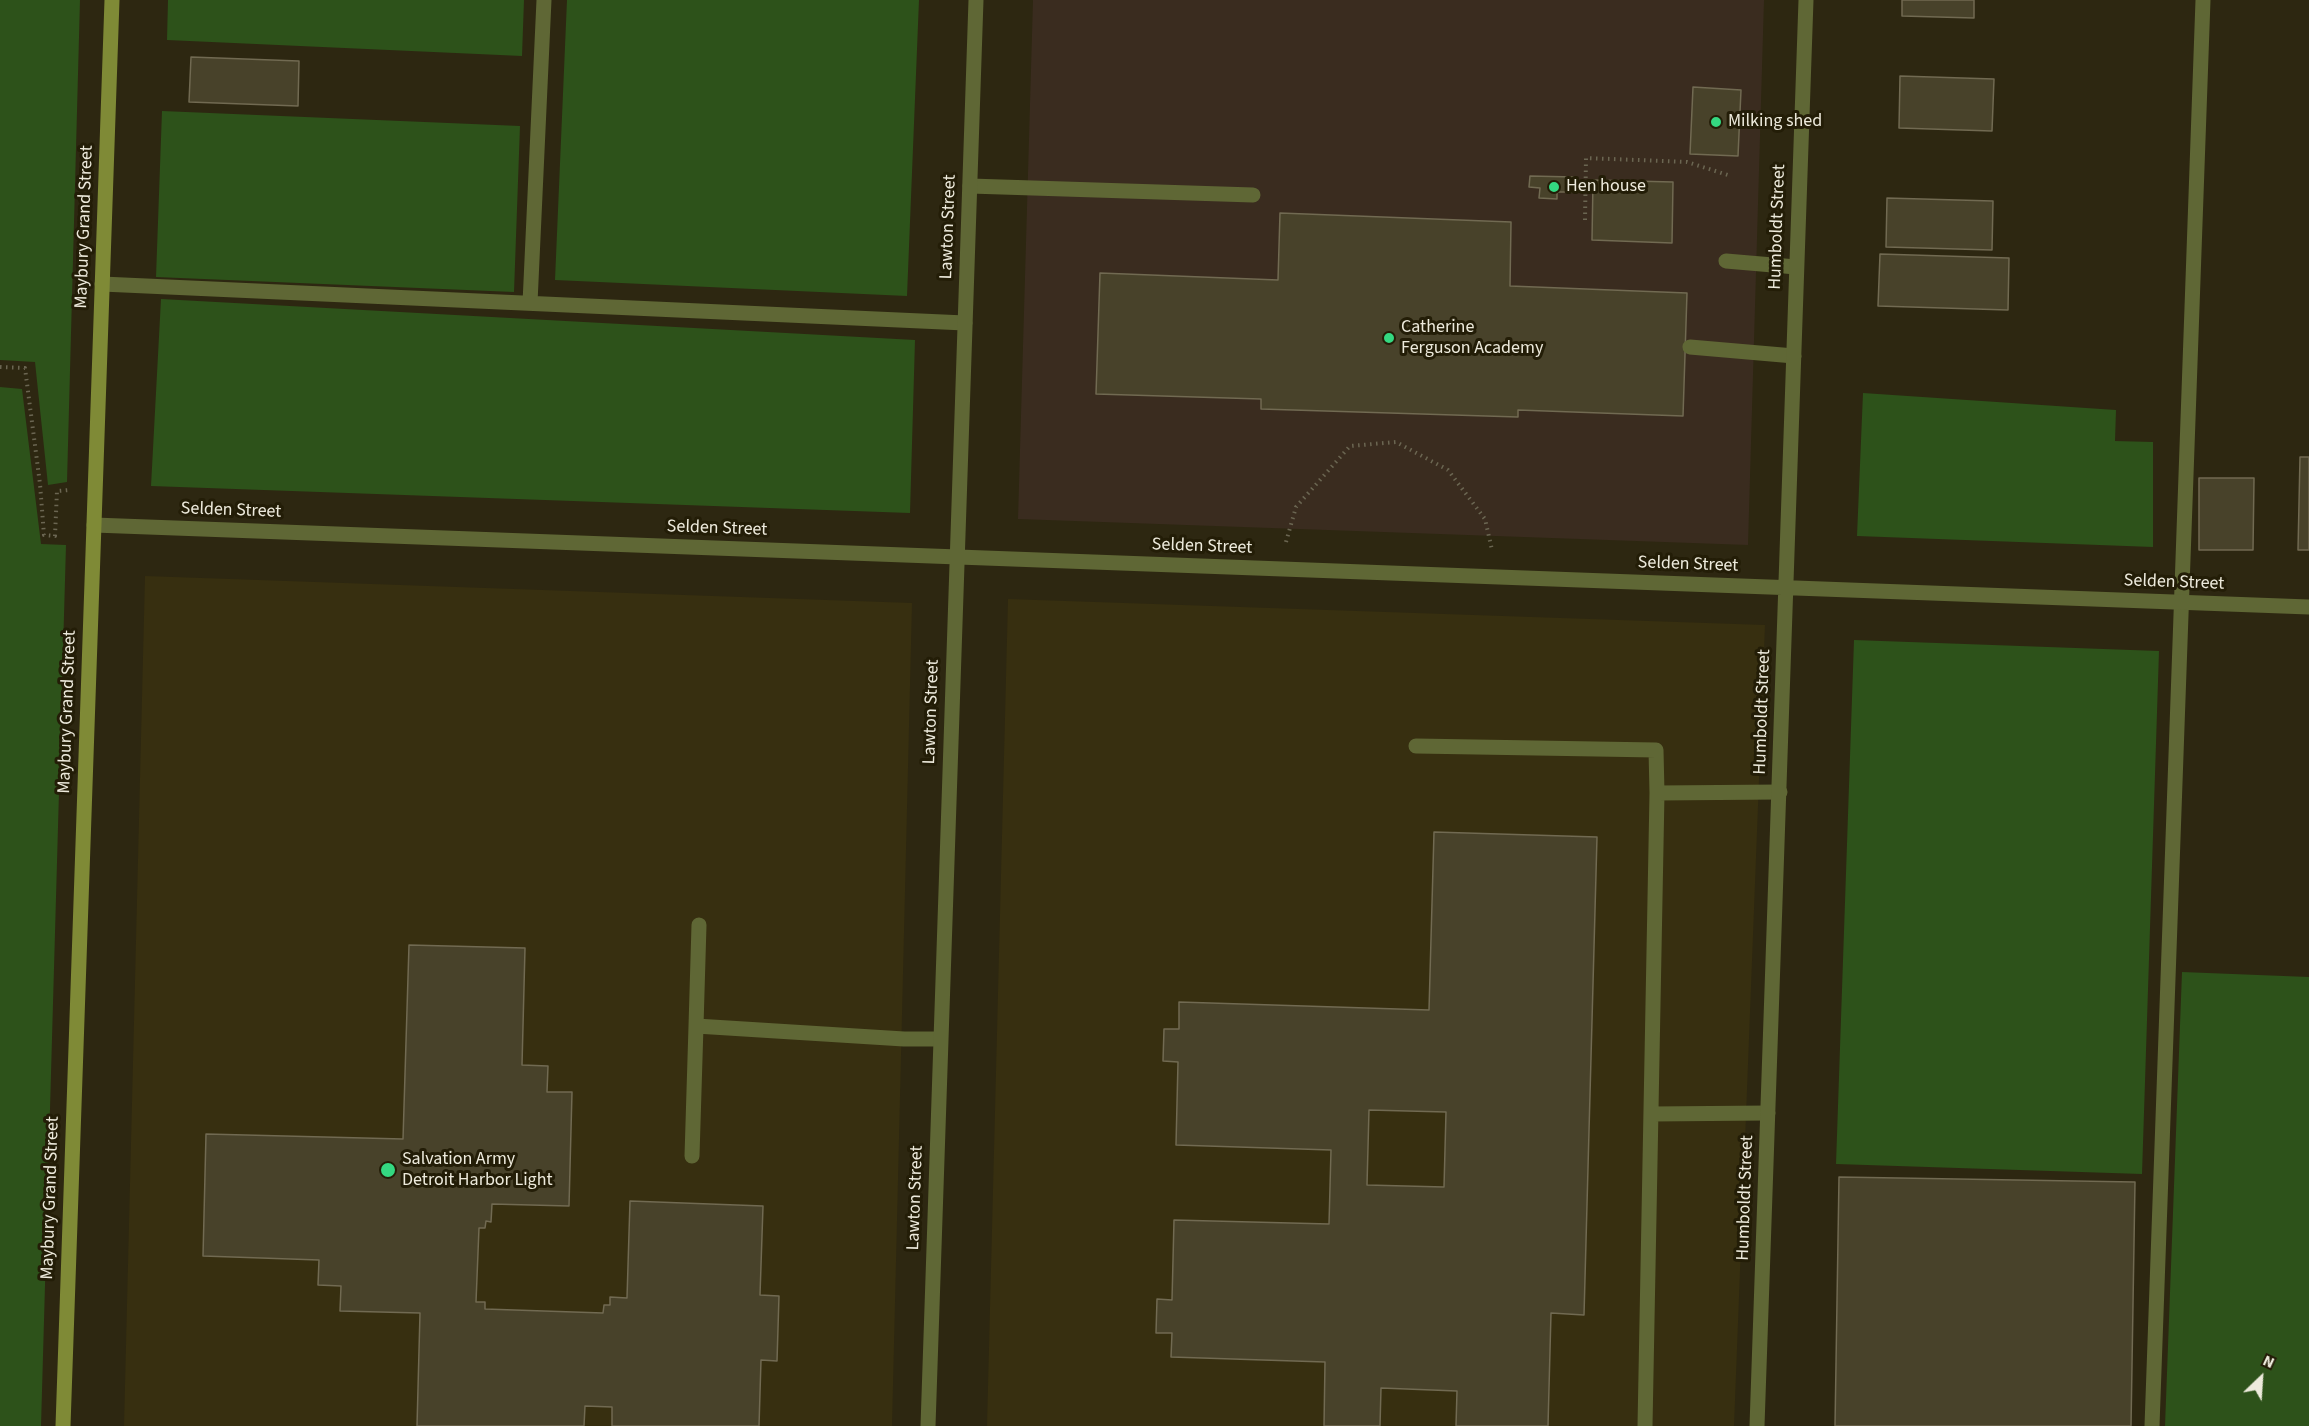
<!DOCTYPE html>
<html>
<head>
<meta charset="utf-8">
<style>
	body { margin:0 }
	#map { position:relative; width:2309px; height:1426px; overflow:hidden; background:#2d2711; font-family:"Source Sans 3",sans-serif }
	canvas { display:block }
	.north { position:absolute; left:2231px; top:1348px; width:60px; height:60px; -webkit-text-stroke:4px #231d07; paint-order:stroke; rotate:25deg; font-size:16px; font-weight:700; line-height:24px; text-align:center; color:#edeadc }
	.north::after { content:''; display:block; margin:auto; width:21px; height:27px; background:#edeadc; clip-path:polygon(50% 0,100% 100%,50% 72%,0 100%) }
</style>
</head>
<body>
<div id="map">
<canvas width="2309" height="1426"></canvas>
<div class="north">N</div>
</div>
<script>
const ctx = document.querySelector('canvas').getContext('2d');
ctx.lineJoin = 'round';
function fill(path, color) {
  ctx.fillStyle = color;
  ctx.fill(path, 'evenodd');
}
function stroke(path, color, width, dash) {
  ctx.strokeStyle = color;
  ctx.lineWidth = width;
  ctx.lineCap = dash ? 'butt' : 'round';
  ctx.setLineDash(dash || []);
  ctx.stroke(path);
}
function drawText(font, color, halo, rows, align = 'center') {
  ctx.font = font + ' "Source Sans 3",sans-serif';
  ctx.lineWidth = 6;
  ctx.setLineDash([]);
  ctx.textBaseline = 'middle';
  ctx.strokeStyle = halo;
  ctx.fillStyle = color;
  for (const [text, x, y, turn = 0] of rows) {
    ctx.save();
    ctx.translate(x, y);
    ctx.rotate((+turn || 0) * Math.PI / 180);
    ctx.textAlign = isNaN(turn) ? turn : align;
    if (halo) ctx.strokeText(text, 0, 0);
    ctx.fillText(text, 0, 0);
    ctx.restore();
  }
}
const built = new Path2D(`
	M145,576L912,603L892,1426H124Z
	M1008,599L1765,625L1734,1426H987Z`);
const education = new Path2D(`
	M1033,0H1764L1748,545L1018,519Z`);
const green = new Path2D(`
	M0,0H80L67,482L48,485L35,362L0,360Z
	M168,0H524L522,56L167,40Z
	M567,0H919L907,296L555,280Z
	M162,111L520,126L514,292L156,277Z
	M161,299L915,340L910,513L151,486Z
	M0,387L22,389L41,544L66,545L41,1426H0Z
	M1863,393L2116,410L2115,441L2153,442V547L1857,536Z
	M1854,640L2159,651L2142,1174L1836,1164Z
	M2182,972L2309,977V1426H2165Z`);
const building = new Path2D(`
	M1902,0H1974V18L1902,16Z
	M191,57L299,61L298,106L189,102Z
	M1900,76L1994,79L1992,131L1899,128Z
	M1693,87L1741,90L1738,156L1690,154Z
	M1530,176L1574,177L1573,192H1557V199L1539,198L1540,188L1529,187Z
	M1593,180L1673,182L1672,243L1592,240Z
	M1887,198L1993,201L1992,250L1886,247Z
	M1280,213L1511,222L1510,286L1687,293L1683,416L1518,410V417L1261,409V399L1096,394L1100,273L1278,280Z
	M1880,254L2009,258L2008,310L1878,306Z
	M2300,457H2309V550H2298Z
	M2199,478H2254L2253,550H2199Z
	M1434,832L1597,837L1584,1315L1551,1313L1548,1426H1456L1457,1391L1381,1388L1380,1426H1324L1325,1362L1171,1357L1172,1333H1156L1157,1299L1172,1300L1174,1220L1329,1224L1331,1150L1176,1145L1178,1062L1163,1061L1164,1029H1179V1002L1429,1010ZM1369,1110L1446,1112L1444,1187L1367,1185Z
	M409,945L525,948L522,1065L548,1066L547,1092H572L569,1206L492,1204L491,1222L486,1221L485,1228H479L476,1302H485V1309L603,1313L604,1305H610V1297L627,1298L630,1201L763,1206L760,1295L779,1296L777,1361L761,1360L759,1426H612V1407L585,1406L584,1426H417L420,1313L340,1311L341,1286L318,1285L319,1260L203,1256L206,1134L403,1139Z
	M1839,1177L2135,1182L2131,1426H1835Z`);
const path = new Path2D(`
	M1585,220L1586,158L1687,162L1731,176
	M0,367L25,368L40,484L44,535L55,536L57,491L69,490
	M1286,542L1296,507L1350,446L1396,442L1448,470L1485,519L1492,550`);
const lane = new Path2D(`
	M970,186L1253,195
	M1726,261L1796,267
	M102,284L965,323
	M530,303L544,0
	M1690,347L1794,356
	M1416,746L1656,750L1657,793
	M699,925L696,1026L904,1039H940
	M1652,1114L1768,1113
	M692,1156L696,1026
	M1645,1426L1657,793L1780,792
	M2152,1426L2203,0`);
const street = new Path2D(`
	M94,525L2309,607
	M928,1426L976,0
	M1757,1426L1806,0`);
const secondary = new Path2D(`
	M63,1426L112,0`);
const markers = [
	[1716,122,6,"#34d881"],
	[1554,187,6,"#34d881"],
	[1389,338,6,"#34d881"],
	[388,1170,8,"#34d881"]
];
const poiNames = [
	["Milking shed",1728,122],
	["Hen house",1566,187],
	["Catherine",1401,328],
	["Ferguson Academy",1401,349],
	["Salvation Army",402,1160],
	["Detroit Harbor Light",402,1181]
];
const streetNames = [
	["Maybury Grand Street",85,227,-88],
	["Lawton Street",949,227,-88],
	["Humboldt Street",1778,227,-88],
	["Selden Street",231,511,2],
	["Selden Street",717,529,2],
	["Selden Street",1202,547,2],
	["Selden Street",1688,565,2],
	["Selden Street",2174,583,2],
	["Maybury Grand Street",68,712,-88],
	["Lawton Street",932,712,-88],
	["Humboldt Street",1763,712,-88],
	["Maybury Grand Street",51,1198,-88],
	["Lawton Street",916,1198,-88],
	["Humboldt Street",1746,1198,-88]
];
fill(built, '#372f10');
fill(education, '#3a2c1f');
fill(green, '#2d521a');
fill(building, '#48422a');
stroke(building, '#716a52', 1.5);
stroke(path, '#6b6652', 4, [1.5, 4.5]);
stroke(lane, '#5f6735', 15);
stroke(street, '#5f6735', 15);
stroke(secondary, '#7f8a36', 15);
for (const [x, y, r, color] of markers) {
  const dot = new Path2D();
  dot.arc(x, y, r, 0, 2 * Math.PI);
  ctx.fillStyle = color;
  ctx.fill(dot);
  stroke(dot, '#231d07', 2);
}
drawText('18px', '#edeadc', '#231d07', poiNames, 'left');
drawText('18px', '#edeadc', '#231d07', streetNames);
</script>
</body>
</html>
